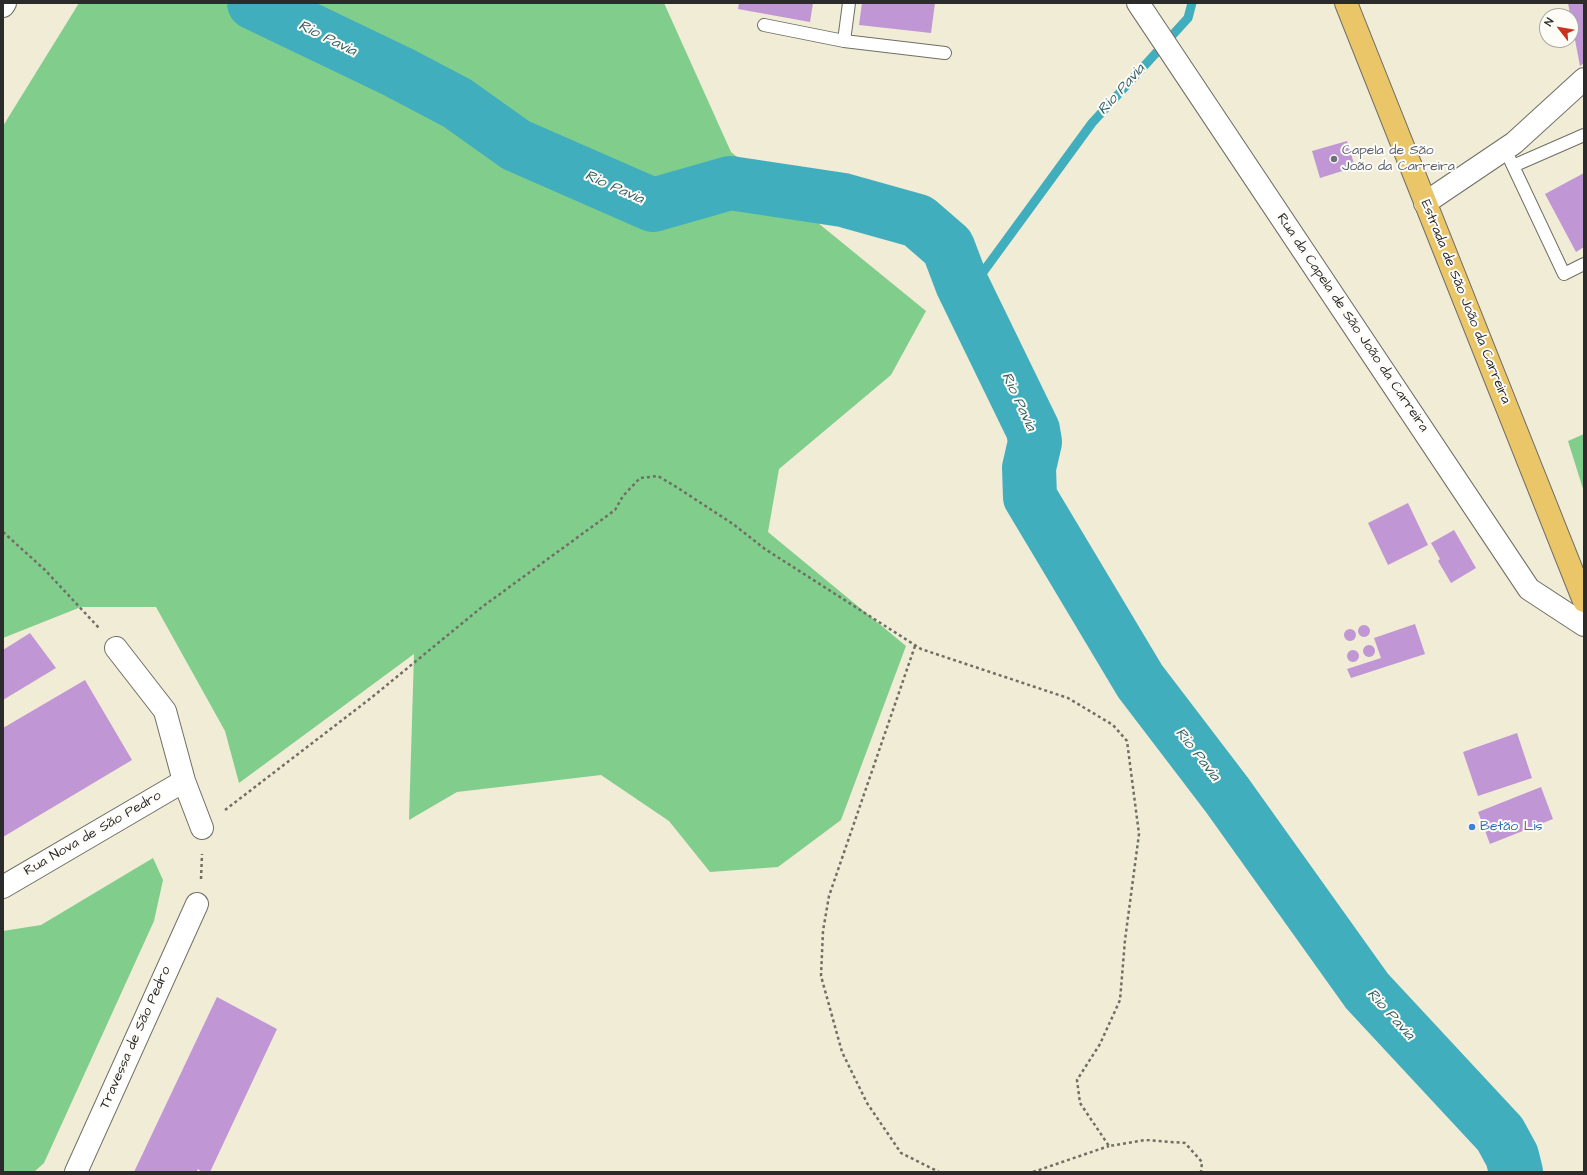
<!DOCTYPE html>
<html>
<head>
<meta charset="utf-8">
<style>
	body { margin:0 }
	#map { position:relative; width:1587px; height:1175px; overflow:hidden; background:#f0ecd5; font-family:"Architects Daughter",sans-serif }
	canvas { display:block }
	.frame { position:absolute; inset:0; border:4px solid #2b2b2b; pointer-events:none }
	.north { position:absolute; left:1539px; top:8px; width:40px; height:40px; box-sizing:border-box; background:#fdfcf7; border:1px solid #a9a8a5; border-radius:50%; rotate:301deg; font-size:11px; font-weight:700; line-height:16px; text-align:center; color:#2b2b2b }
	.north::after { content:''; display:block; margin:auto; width:14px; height:18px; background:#c8321e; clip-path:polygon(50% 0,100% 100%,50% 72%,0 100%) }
</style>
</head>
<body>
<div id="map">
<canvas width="1587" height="1175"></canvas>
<div class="frame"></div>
<div class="north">N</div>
</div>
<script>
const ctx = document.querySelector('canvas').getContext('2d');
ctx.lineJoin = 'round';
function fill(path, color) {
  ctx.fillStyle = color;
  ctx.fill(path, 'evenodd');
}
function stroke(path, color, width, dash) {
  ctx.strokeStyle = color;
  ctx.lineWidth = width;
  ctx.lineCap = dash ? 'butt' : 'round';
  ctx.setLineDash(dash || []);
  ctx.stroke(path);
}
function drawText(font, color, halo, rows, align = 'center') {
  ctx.font = font + ' "Architects Daughter",sans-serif';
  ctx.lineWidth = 4;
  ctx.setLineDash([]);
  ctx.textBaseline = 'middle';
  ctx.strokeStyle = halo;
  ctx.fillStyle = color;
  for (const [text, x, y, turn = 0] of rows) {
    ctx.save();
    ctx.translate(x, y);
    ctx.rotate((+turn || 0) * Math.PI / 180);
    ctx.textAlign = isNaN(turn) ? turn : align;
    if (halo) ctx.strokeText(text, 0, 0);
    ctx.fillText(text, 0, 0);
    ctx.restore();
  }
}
const green = new Path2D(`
	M79,3H664L731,152L926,311L891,375L779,469L768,532L906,646L841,820L778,867L710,872L669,821L601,775L457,792L409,820L414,654L239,783L225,731L156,607H81L3,638V126Z
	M1584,434V492L1568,441Z
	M153,858L163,880L154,921L44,1163L34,1172H3V931L41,925Z`);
const stream = new Path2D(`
	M967,294L1092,123L1188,18L1192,3`);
const river = new Path2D(`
	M254,3L398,72L457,103L516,145L653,205L730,183L843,200L918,221L948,247L962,284L1033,430L1035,442L1029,468L1030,497L1140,681L1227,795L1367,991L1500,1134L1512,1156L1516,1172`);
const building = new Path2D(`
	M739,3H813L810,22L738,9Z
	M862,3H935L931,33L859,25Z
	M1568,3H1584V63L1580,66Z
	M1347,141L1355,167L1320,178L1312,151Z
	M1584,173V247L1576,252L1545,194Z
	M1408,503L1428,545L1388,565L1368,523Z
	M1454,530L1476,568L1451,583L1438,561L1440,559L1431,543Z
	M1415,624L1425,654L1351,678L1347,669L1381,658L1374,638Z
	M1358 631a6 6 0 1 1 12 0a6 6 0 1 1-12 0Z
	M1344 635a6 6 0 1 1 12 0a6 6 0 1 1-12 0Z
	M30,633L56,668L3,700V650Z
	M1363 651a6 6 0 1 1 12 0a6 6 0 1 1-12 0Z
	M1347 656a6 6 0 1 1 12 0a6 6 0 1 1-12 0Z
	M85,680L132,760L3,837V728Z
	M1517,733L1532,778L1478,796L1463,752Z
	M1541,787L1553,819L1490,844L1478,812Z
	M217,997L277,1029L210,1172H202L198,1169L196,1172H134Z`);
const path = new Path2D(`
	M3,532L45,570L99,628
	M915,646L829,896L823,931L821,976L842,1052L867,1103L901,1153L939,1172
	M225,810L371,698L482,607L615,510L623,496L640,478L658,476L678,488L733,524L765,549L921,649L1068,698L1113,725L1127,741L1139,834L1125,940L1120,1000L1100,1044L1077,1080L1080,1103L1109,1146L1145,1140L1185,1143L1202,1162L1201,1172
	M201,879L202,854
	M1033,1172L1109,1146`);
const service = new Path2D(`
	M764,25L844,41L849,3
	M844,41L945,53
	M1505,149L1564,274L1584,264
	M1513,166L1584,135`);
const minor = new Path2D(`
	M1425,203L1514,143L1584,79
	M116,648L165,711L184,781L202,828
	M3,887L184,781
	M76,1172L197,904`);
const tertiary = new Path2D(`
	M1138,3L1529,589L1584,625
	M3,6L5,3`);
const primary = new Path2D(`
	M1346,3L1584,601`);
const markers = [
	[1334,159,4,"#6b7280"],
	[1472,827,4,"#3f7fe0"]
];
const worshipNames = [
	["Capela de São",1342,151],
	["João da Carreira",1342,167]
];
const streetNames = [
	["Estrada de São João da Carreira",1465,302,68],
	["Rua da Capela de São João da Carreira",1352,323,56],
	["Rua Nova de São Pedro",93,834,-30],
	["Travessa de São Pedro",136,1038,-66]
];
const shopNames = [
	["Betão Lis",1480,827]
];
const waterNames = [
	["Rio Pavia",327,39,26],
	["Rio Pavia",1122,90,-48],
	["Rio Pavia",614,188,24],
	["Rio Pavia",1018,402,65],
	["Rio Pavia",1197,755,52],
	["Rio Pavia",1390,1015,48]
];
fill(green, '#81cd8c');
stroke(stream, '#41aebe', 9);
stroke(river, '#41aebe', 54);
fill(building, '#c096d4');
stroke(service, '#706f66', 14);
stroke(minor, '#706f66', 24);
stroke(tertiary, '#706f66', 24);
stroke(primary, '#706f66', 24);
stroke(path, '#706f66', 2.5, [3, 3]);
stroke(service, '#fff', 12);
stroke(minor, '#fff', 22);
stroke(tertiary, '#fff', 22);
stroke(primary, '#ebc669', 22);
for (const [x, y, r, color] of markers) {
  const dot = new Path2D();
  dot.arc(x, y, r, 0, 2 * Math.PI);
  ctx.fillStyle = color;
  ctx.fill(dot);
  stroke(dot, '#fdfcf7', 1.5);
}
drawText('14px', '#5b616d', '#fdfcf7', worshipNames, 'left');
drawText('14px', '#2b2b2b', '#fdfcf7', streetNames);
drawText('14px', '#366cbe', '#fdfcf7', shopNames, 'left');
drawText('italic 15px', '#345f66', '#fdfcf7', waterNames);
</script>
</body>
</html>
